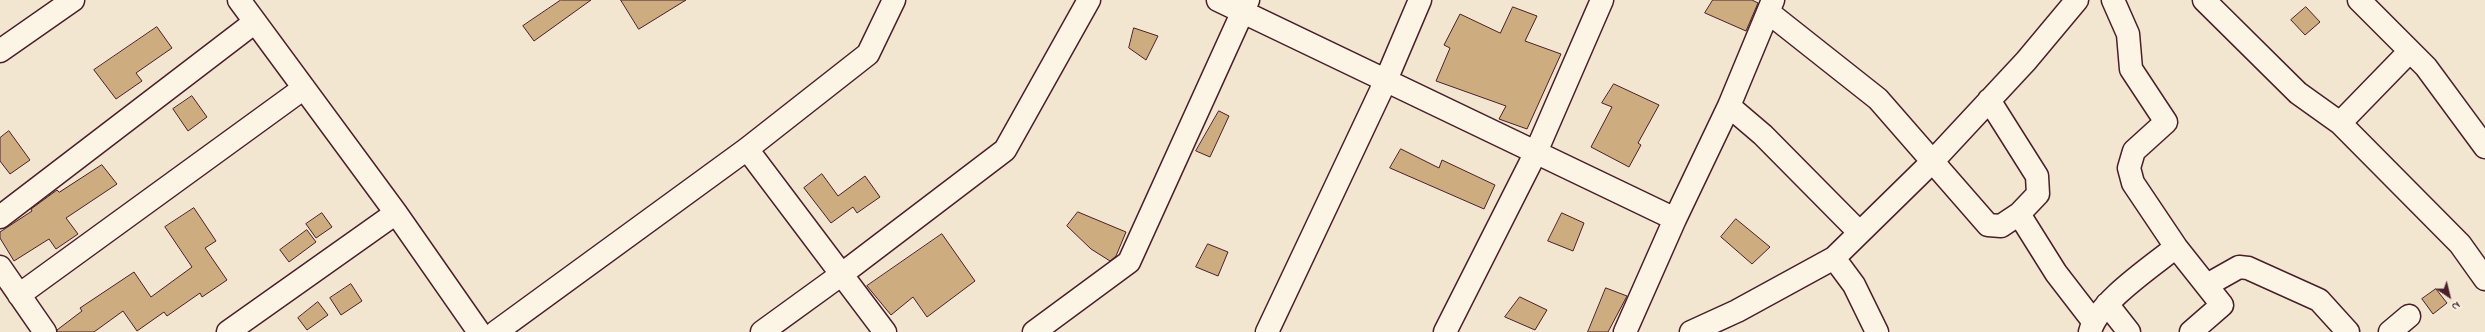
<!DOCTYPE html>
<html>
<head>
<meta charset="utf-8">
<style>
	body { margin:0 }
	#map { position:relative; width:2485px; height:332px; overflow:hidden; background:#f3e6d1; font-family:"Indie Flower",sans-serif }
	canvas { display:block }
	.north { position:absolute; left:2429px; top:276px; width:40px; height:40px; -webkit-text-stroke:3px #fcf5e5; paint-order:stroke; rotate:145deg; font-size:11px; font-weight:700; line-height:16px; text-align:center; color:#4a1f2b }
	.north::after { content:''; display:block; margin:auto; width:14px; height:18px; background:#4a1f2b; clip-path:polygon(50% 0,100% 100%,50% 72%,0 100%) }
</style>
</head>
<body>
<div id="map">
<canvas width="2485" height="332"></canvas>
<div class="north">N</div>
</div>
<script>
const ctx = document.querySelector('canvas').getContext('2d');
ctx.lineJoin = 'round';
function fill(path, color) {
  ctx.fillStyle = color;
  ctx.fill(path, 'evenodd');
}
function stroke(path, color, width, dash) {
  ctx.strokeStyle = color;
  ctx.lineWidth = width;
  ctx.lineCap = dash ? 'butt' : 'round';
  ctx.setLineDash(dash || []);
  ctx.stroke(path);
}
const building = new Path2D(`
	M561,0H591L534,41L523,26Z
	M621,0H686L639,29Z
	M1713,0H1752L1758,3L1746,31L1705,13Z
	M1513,7L1537,16L1525,41L1561,54L1527,129L1499,119L1506,106L1436,81L1450,48L1444,45L1460,14L1500,33Z
	M2306,7L2320,22L2305,35L2291,20Z
	M157,27L172,48L136,73L142,81L116,99L94,70Z
	M1134,28L1158,36L1146,60L1129,48Z
	M1614,84L1659,105L1638,143L1641,145L1629,167L1591,147L1612,107L1602,103Z
	M192,96L207,117L188,131L173,109Z
	M1219,111L1229,116L1210,157L1196,151Z
	M9,131L30,160L10,174L0,161V138Z
	M1401,149L1439,168L1442,160L1495,185L1484,209L1390,168Z
	M102,165L117,184L66,218L78,234L56,249L49,239L14,261L0,238V232L32,211L31,209L57,190L59,192Z
	M822,174L838,196L865,176L880,197L857,213L853,207L831,223L804,188Z
	M194,208L216,241L205,248L227,280L202,297L200,293L167,316L164,312L137,331L123,311L94,332H57V330L82,311L80,308L134,272L151,297L192,267L165,227Z
	M1078,212L1126,232L1116,256L1110,261L1091,249L1067,226Z
	M322,213L332,227L316,238L306,224Z
	M1562,213L1584,223L1573,251L1548,241Z
	M1736,219L1770,247L1752,264L1721,237Z
	M307,230L316,242L289,262L280,250Z
	M942,234L975,281L927,317L913,297L891,315L867,286Z
	M1208,244L1228,252L1218,276L1196,267Z
	M351,284L362,301L341,315L330,298Z
	M1606,288L1627,296L1608,332H1588Z
	M2436,289L2447,303L2433,314L2422,299Z
	M1520,297L1547,310L1535,330L1505,317Z
	M318,302L328,315L307,330L298,318Z`);
const minor = new Path2D(`
	M239,0L396,213L479,332
	M1218,0L1675,219
	M2113,0L2128,34L2131,69L2166,122L2134,151L2129,168L2133,183L2176,247L2222,305L2191,332
	M2204,0L2298,93L2340,123L2460,244L2485,279
	M2359,0L2426,67L2485,147
	M1768,12L1878,99L1988,225L2001,226L2019,214
	M0,51L73,0
	M1989,100L2037,176L2038,194L2019,214L2056,273L2093,321
	M1729,106L1763,135L1859,232
	M2340,123L2410,51
	M747,149L885,332
	M0,217L255,22
	M1834,258L1854,285L1877,332
	M0,267L45,332
	M2207,285L2239,267L2248,268L2319,300L2348,332
	M19,295L304,88
	M2107,304L2129,332
	M228,332L396,213
	M496,332L747,149L868,54L894,0
	M762,332L842,274L1005,150L1089,0
	M1034,332L1129,262L1248,0
	M1267,332L1386,80L1420,0
	M1445,332L1536,152L1602,0
	M1625,332L1675,219L1729,106L1773,0
	M1691,332L1737,311L1834,258L1932,162L2026,61L2077,0
	M2090,332C2097,303 2151,267 2176,247
	M2390,332L2409,316`);
fill(building, '#cdac80');
stroke(building, '#4a1f2b', 1);
stroke(minor, '#4a1f2b', 25);
stroke(minor, '#fcf5e5', 22);
</script>
</body>
</html>
